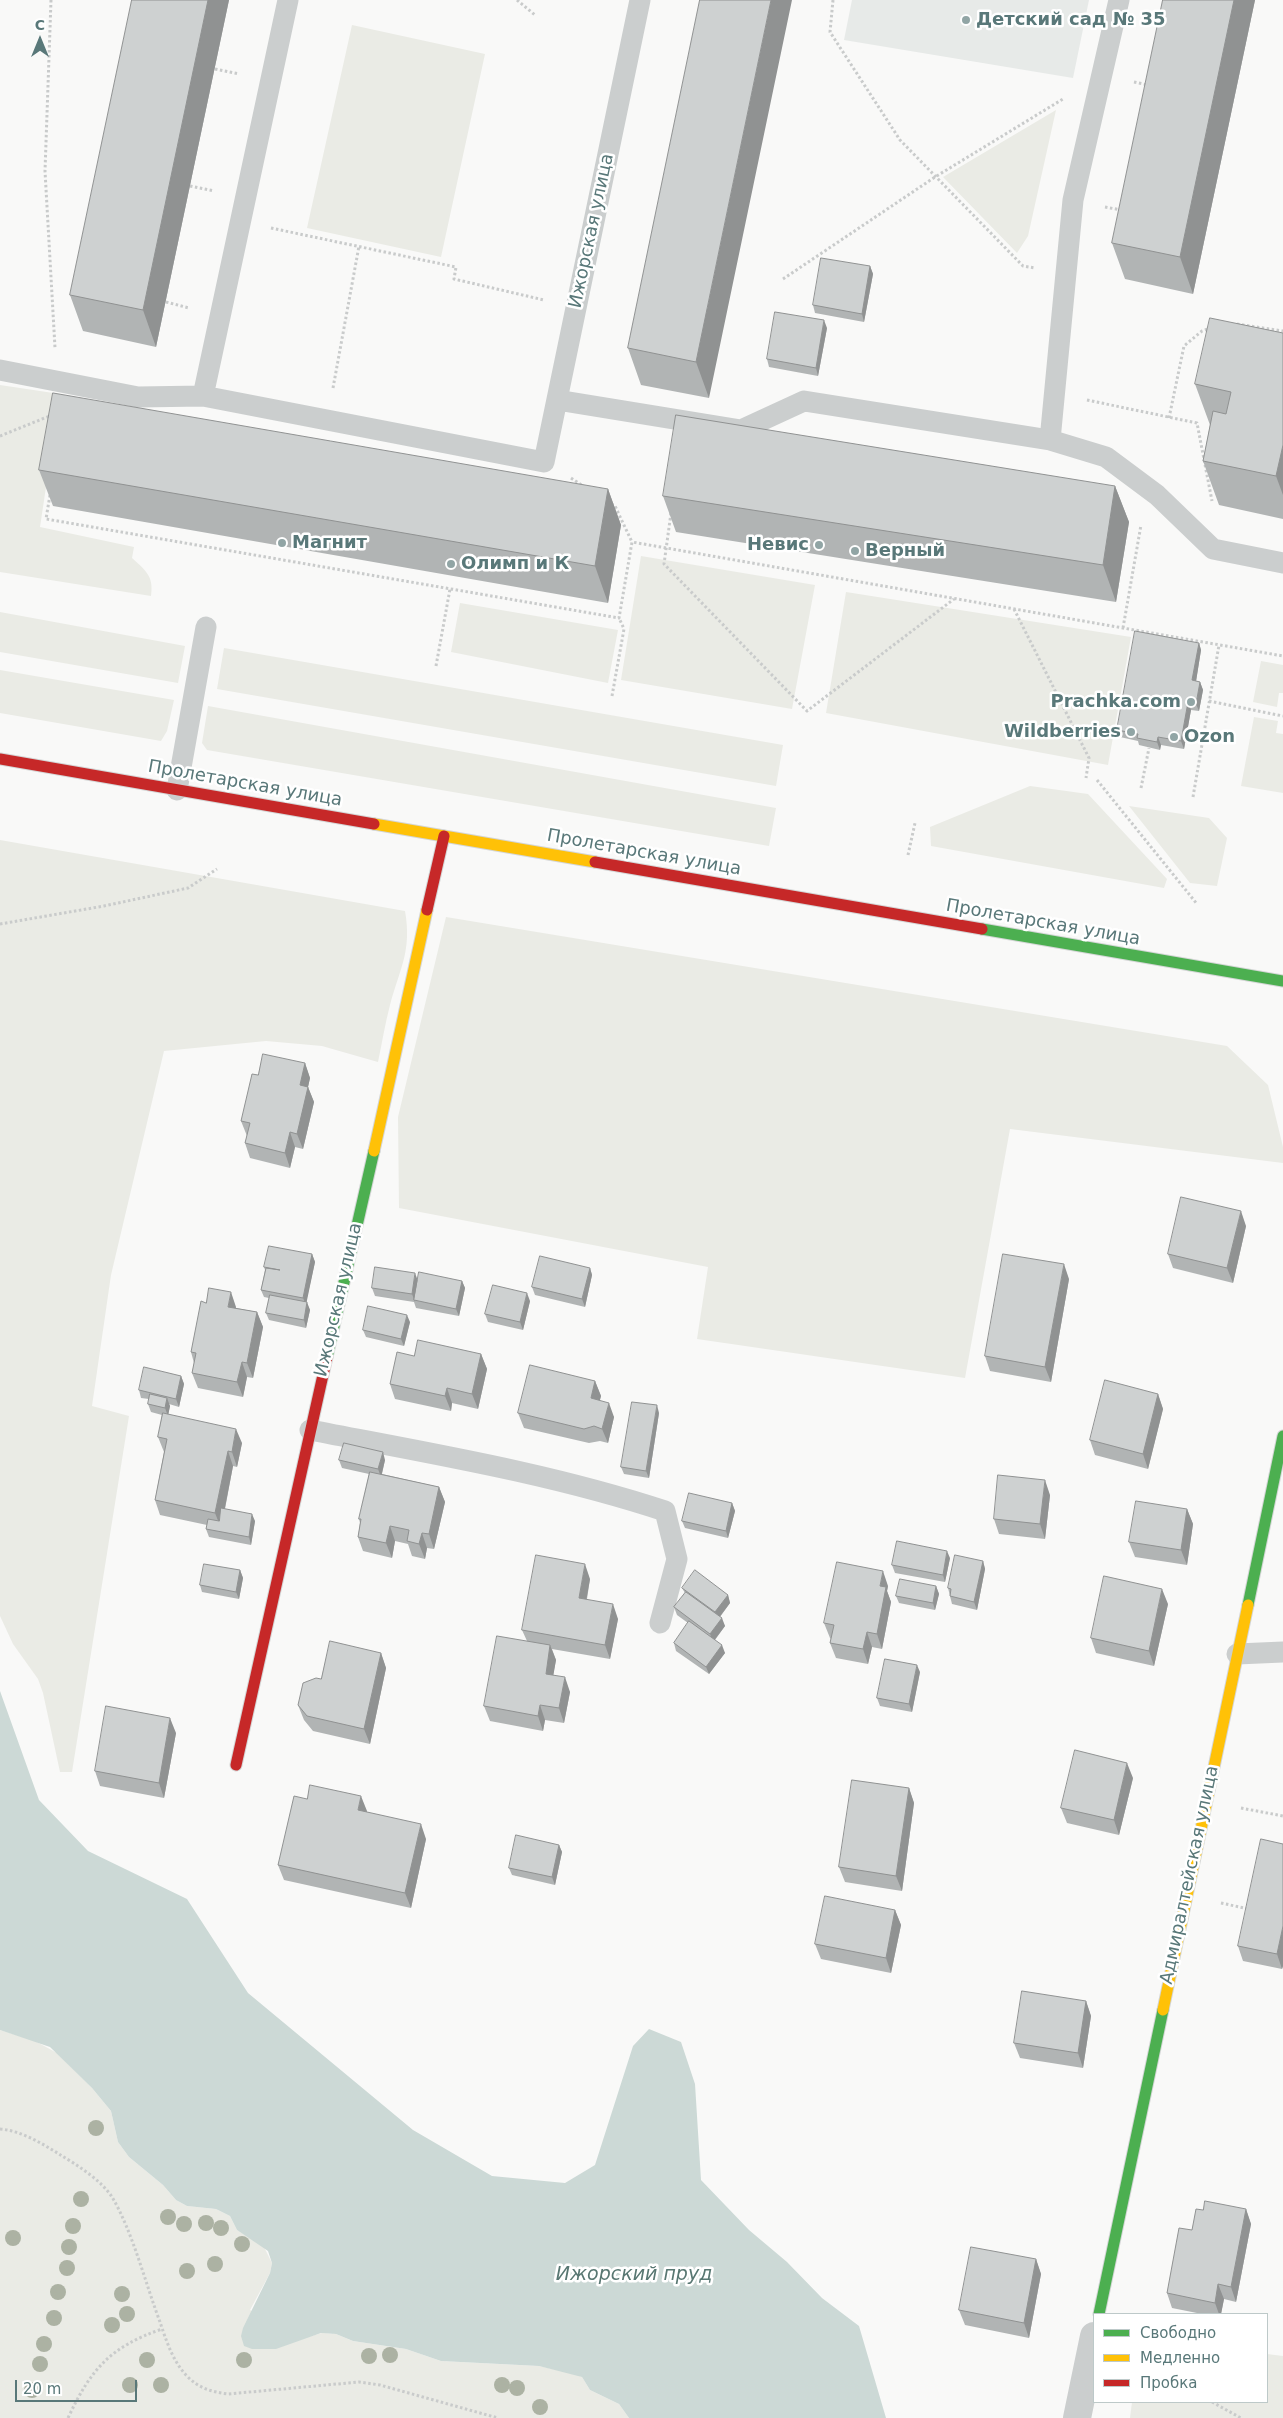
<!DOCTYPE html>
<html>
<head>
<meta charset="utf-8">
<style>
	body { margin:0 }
	#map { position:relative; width:1283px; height:2418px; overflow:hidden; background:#f9f9f8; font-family:"DejaVu Sans",sans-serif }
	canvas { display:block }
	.legend { position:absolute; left:1093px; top:2313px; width:175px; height:90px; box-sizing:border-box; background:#fff; border:1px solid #bdc9c9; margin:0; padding:6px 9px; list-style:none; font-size:15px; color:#597879 }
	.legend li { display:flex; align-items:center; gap:10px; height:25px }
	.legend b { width:25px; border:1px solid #bdc9c9 }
	.north { position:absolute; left:15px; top:15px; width:50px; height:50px; -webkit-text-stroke:4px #fff; paint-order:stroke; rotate:0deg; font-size:14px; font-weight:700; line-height:20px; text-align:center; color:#597879 }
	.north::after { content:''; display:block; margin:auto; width:18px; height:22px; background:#597879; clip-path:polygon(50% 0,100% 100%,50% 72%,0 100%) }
	.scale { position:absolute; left:15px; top:2380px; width:122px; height:22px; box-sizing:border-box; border:2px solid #597879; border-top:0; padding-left:6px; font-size:15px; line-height:18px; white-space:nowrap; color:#597879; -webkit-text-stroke:4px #fff; paint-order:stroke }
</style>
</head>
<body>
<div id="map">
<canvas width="1283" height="2418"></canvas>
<ul class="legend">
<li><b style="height:6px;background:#4caf50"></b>Свободно</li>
<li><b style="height:6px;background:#ffc107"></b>Медленно</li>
<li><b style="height:6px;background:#c62828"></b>Пробка</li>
</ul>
<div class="north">С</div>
<div class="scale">20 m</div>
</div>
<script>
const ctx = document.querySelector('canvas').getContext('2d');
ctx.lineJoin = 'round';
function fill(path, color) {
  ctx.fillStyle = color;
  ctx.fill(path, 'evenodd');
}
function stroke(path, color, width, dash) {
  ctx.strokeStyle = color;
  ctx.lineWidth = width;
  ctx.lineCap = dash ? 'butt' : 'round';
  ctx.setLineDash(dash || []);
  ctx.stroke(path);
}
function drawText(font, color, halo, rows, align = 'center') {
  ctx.font = font + ' "DejaVu Sans",sans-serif';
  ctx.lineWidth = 5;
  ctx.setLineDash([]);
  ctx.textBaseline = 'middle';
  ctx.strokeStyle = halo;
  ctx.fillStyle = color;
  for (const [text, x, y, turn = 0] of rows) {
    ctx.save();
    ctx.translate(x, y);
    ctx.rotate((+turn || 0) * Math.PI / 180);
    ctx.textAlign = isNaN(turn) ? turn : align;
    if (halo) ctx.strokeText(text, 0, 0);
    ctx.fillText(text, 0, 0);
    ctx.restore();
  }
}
const built = new Path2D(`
	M852,0H1089L1073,78L844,40Z`);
const green = new Path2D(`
	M352,25L485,54L441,257L307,228Z
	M1056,110L1028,236L1017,253L943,177Z
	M0,385L60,394L40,527L134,547L132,558C146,571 154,576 151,596L0,572Z
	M641,556L815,585L792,709L621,680Z
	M846,592L1131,637L1108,765L826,713Z
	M460,603L618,630L608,683L451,652Z
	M0,612L185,646L178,683L0,652Z
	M224,648L783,745L776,786L217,689Z
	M1261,661L1283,665V693H1279L1277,707L1253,702Z
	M0,670L174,700L167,731L161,741L0,713Z
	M208,706L776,808L769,846L207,750L202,743Z
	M1254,717L1278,721L1276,733L1283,734V793L1241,786Z
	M1030,786L1088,794L1167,879L1164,888L931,846L930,827Z
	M1129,806L1209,818L1227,838L1217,886L1190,883Z
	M0,840L405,911C412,951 400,968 390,1005C385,1024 382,1043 378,1062L322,1046L266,1041L164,1051L111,1275L92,1406L129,1416L72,1772H60L43,1693L38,1679L13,1644L0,1616Z
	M446,917L1227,1046L1268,1085L1283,1147V1163L1010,1129L965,1378L697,1339L708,1267L399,1208L398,1117Z
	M0,2030L35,2041L57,2053L92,2088L111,2111L118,2142L129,2157L163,2185L176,2200L187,2206L216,2209L230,2216L237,2230L264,2247L272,2263L270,2273L250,2310L304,2338L322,2333L336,2334L353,2341L406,2349L441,2361L539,2366L575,2374L582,2377L590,2390L619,2404L629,2418H0Z
	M1267,2354L1283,2356V2418H1130L1132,2402H1267Z`);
const water = new Path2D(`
	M0,1691L39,1800L88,1851L187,1899L248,1993L413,2130L492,2176L565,2183L595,2165L633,2046L649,2029L681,2042L695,2084L701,2180L749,2230L787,2262L822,2298L859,2326L886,2418H629L619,2404L590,2390L582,2377L539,2366L441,2361L406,2349L353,2341L336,2334L321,2333L276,2349H252L244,2346L241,2336L243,2328L270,2273L272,2263L268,2251L237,2230L230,2216L216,2209L187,2206L176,2200L163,2185L129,2157L118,2142L111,2111L92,2088L50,2047L0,2030Z`);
const path = new Path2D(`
	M51,0L45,171L55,348
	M517,0L535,15
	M833,0L830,32L900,140L1023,266L1035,268
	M215,69L239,74
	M1134,82L1148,85
	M190,186L214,191
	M1105,207L1121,210
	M271,228L456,267L454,279L544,300
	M783,279L935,177L1063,99
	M166,302L189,308
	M1237,324L1283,331
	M333,388L359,246
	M1087,400L1197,423L1212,501
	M1169,418L1184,346L1202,331L1211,328
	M0,436L52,415
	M571,478L583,486
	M50,495L46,519L619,618L632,542L1283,656
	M611,504L615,506L632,542
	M671,513L664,564L807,711L954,599
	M1014,609L1089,758L1086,778
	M1123,628L1141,525
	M436,666L450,589
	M612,696L624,629L619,618
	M1209,701L1283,716
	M1097,780L1197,904
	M1141,788L1149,748
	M1193,797L1219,645
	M908,855L915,823
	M0,924L104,906L188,888L217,869
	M1241,1808L1283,1816
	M1221,1903L1249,1909
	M0,2129C22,2131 41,2143 59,2154C77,2165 101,2180 112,2197C132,2230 146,2285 160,2322C166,2340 173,2362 187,2376C198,2388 212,2392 228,2394L359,2382L380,2385L498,2418
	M1212,2402L1241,2418
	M68,2418C91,2369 110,2347 162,2329`);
const lane = new Path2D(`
	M0,370L138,397L203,396L544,462L640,0
	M203,396L288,0
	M557,400L741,430L804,401L1050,440L1106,457L1157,495L1213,549L1283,563
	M1050,440L1073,200L1119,0
	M177,790L206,627
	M310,1430C428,1453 550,1473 665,1511L677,1559L660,1623
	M1237,1654L1283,1652`);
const street = new Path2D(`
	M1077,2418L1094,2336`);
const fast = new Path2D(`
	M982,929L1283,981
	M327,1357L374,1151
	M1248,1605L1283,1436
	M1099,2314L1163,2010`);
const slow = new Path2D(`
	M374,824L595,862
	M374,1151L427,910
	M1163,2010L1248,1605`);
const jam = new Path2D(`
	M0,759L374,824
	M595,862L982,929
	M427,910L444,836
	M236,1765L327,1357`);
const trees = [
	[96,2128],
	[81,2199],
	[168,2217],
	[206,2223],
	[184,2224],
	[73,2226],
	[221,2228],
	[13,2238],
	[242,2244],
	[69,2247],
	[215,2264],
	[67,2268],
	[187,2271],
	[58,2292],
	[122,2294],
	[127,2314],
	[54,2318],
	[112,2325],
	[44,2344],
	[390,2355],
	[369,2356],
	[147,2360],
	[244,2360],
	[40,2364],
	[130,2385],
	[161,2385],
	[502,2385],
	[517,2388],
	[32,2390],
	[540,2407]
];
const wall = new Path2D(`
	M132,0H229L156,347L83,331L70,295Z
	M700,0L709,398L641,385L628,348Z
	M1163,0H1255L1193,294L1125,279L1112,243Z
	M870,266L873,274L864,322L815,313L813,305Z
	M827,328L818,376L769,367L767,359Z
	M1283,333V519L1219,505L1203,461L1210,425L1195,384Z
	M39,470L608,489L621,525L608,603L53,506Z
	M1115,486L1129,522L1116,602L676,532L663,496Z
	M1199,643L1201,650L1196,681L1200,682L1203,690L1199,711L1191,710L1184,749L1161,745L1160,750L1139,745L1138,741L1120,737L1117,730Z
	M305,1063L310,1078L308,1087L314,1102L303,1149L295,1147L290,1168L250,1158L245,1143L247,1136L241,1121L258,1075Z
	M1246,1226L1233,1283L1173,1268L1168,1254Z
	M312,1254L315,1262L306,1302L310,1310L306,1328L269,1320L266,1313L269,1298L264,1297L261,1290L265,1270L264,1267Z
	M590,1268L592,1275L585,1307L535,1295L532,1287Z
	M1069,1279L1051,1382L990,1371L985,1356Z
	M418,1280L462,1281L465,1288L459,1316L416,1308L414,1302L375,1296L372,1288Z
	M530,1301L523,1330L488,1322L485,1314Z
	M236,1307V1308L257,1312L263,1327L253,1378L247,1377L243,1397L198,1388L192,1373L194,1363L191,1352Z
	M410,1322L404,1346L366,1337L363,1330Z
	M481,1354L487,1369L478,1409L452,1403L451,1411L395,1399L390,1384L414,1356Z
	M181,1376L184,1384L179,1407L169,1404L170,1406L168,1415L242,1443L237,1467L233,1466L225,1509L255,1521L251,1545L209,1537L206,1529L207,1525L160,1515L155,1500L164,1452L158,1437L162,1415L151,1412L148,1404L149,1399L141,1398L139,1390Z
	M595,1381L601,1396L600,1400L614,1417L608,1443L600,1441L589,1443L524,1428L518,1413Z
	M1158,1394L1163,1409L1148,1469L1095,1455L1090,1440Z
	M659,1413L649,1478L624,1474L621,1467Z
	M339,1460H385L382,1474L439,1487L445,1502L434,1549L427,1548L425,1559L412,1556L408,1544L395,1541L392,1558L363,1551L358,1537L360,1523L359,1519L369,1474L342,1468Z
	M1050,1495L1045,1539L999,1534L994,1519Z
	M732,1503L735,1511L728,1538L685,1528L682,1521Z
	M1187,1509L1193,1524L1187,1565L1135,1557L1129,1542Z
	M950,1558L945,1582L895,1573L892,1565Z
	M983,1561L985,1569L977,1610L952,1604L948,1588Z
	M240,1570L243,1578L239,1599L202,1592L200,1585Z
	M590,1579L587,1599L618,1619L610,1659L552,1649L556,1660L553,1675L570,1692L564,1723L545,1720L543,1731L490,1721L484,1706L527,1641L522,1630Z
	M888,1586L887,1591L891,1602L882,1649L872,1647L868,1664L836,1658L830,1643L831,1639L830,1638L824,1623Z
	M936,1586L939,1594L935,1610L899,1603L896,1596Z
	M682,1588L728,1595L730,1603L720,1617L725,1626L715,1640L725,1653L709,1674L676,1651L674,1643L688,1623L677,1615L674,1607L685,1593Z
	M1168,1604L1154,1666L1096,1653L1091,1638Z
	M381,1653L386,1668L370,1744L313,1731L304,1720L298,1705L321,1679Z
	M920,1672L912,1712L880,1706L877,1698Z
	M176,1733L164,1798L100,1786L95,1771Z
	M1133,1778L1119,1835L1067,1823L1061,1808Z
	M909,1788L914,1803L902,1891L845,1882L839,1867Z
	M307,1799L367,1811V1812L426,1839L411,1908L284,1880L278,1865Z
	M1283,1844V1966L1282,1969L1243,1961L1238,1946Z
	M559,1845L562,1852L555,1885L512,1875L509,1868Z
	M895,1910L901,1925L891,1973L821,1959L815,1944Z
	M1086,2001L1091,2016L1083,2068L1020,2058L1014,2043Z
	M1246,2209L1251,2224L1236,2302L1224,2299L1221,2314H1202L1172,2308L1167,2293L1192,2230L1203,2210Z
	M1036,2259L1041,2274L1029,2338L965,2325L959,2310Z`);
const shadedWall = new Path2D(`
	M208,0H229L156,347L143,310Z
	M771,0H792L709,398L696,362Z
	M1234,0H1255L1193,294L1180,257Z
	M870,266L873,274L864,322L862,314Z
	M824,320L827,328L818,376L816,368Z
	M1283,445V495L1276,476Z
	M1115,486L1129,522L1116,602L1103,565Z
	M608,489L621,525L608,603L595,566Z
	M1199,643L1201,650L1195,688L1192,680Z
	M1200,682L1203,690L1199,711L1196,704Z
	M1188,702L1191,710L1184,749L1181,741Z
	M1158,737L1161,745L1160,750L1157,742Z
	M305,1063L310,1078L308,1087L314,1102L303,1149L297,1134L300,1085Z
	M290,1132L295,1147L290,1168L285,1153Z
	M1241,1211L1246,1226L1233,1283L1227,1268Z
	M312,1254L315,1262L306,1305L303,1298Z
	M1064,1264L1069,1279L1051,1382L1045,1367Z
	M590,1268L592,1275L585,1307L582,1299Z
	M415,1273L418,1281L415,1302L412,1294Z
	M462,1281L465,1288L459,1316L456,1309Z
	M231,1292L236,1307L233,1322L228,1307Z
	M527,1293L530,1301L523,1330L520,1322Z
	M307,1302L310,1310L306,1328L304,1320Z
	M257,1312L263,1327L253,1378L247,1363Z
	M407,1315L410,1322L404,1346L401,1339Z
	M481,1354L487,1369L478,1409L472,1394Z
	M242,1362L247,1377L243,1397L237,1382Z
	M181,1376L184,1384L179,1407L176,1399Z
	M595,1381L601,1396L596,1413L591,1398Z
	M447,1388L452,1403L451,1411L445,1396Z
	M1158,1394L1163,1409L1148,1469L1143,1454Z
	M167,1398L170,1406L168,1416L165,1408Z
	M609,1403L614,1417L608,1443L602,1429Z
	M657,1405L659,1413L649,1478L646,1471Z
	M236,1429L242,1443L237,1467L232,1452Z
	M228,1451L233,1466L221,1528L215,1513Z
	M383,1452L385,1460L381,1477L378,1469Z
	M1045,1480L1050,1495L1045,1539L1040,1524Z
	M439,1487L445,1502L434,1549L429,1534Z
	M732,1503L735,1511L728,1538L726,1531Z
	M1187,1509L1193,1524L1187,1565L1181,1550Z
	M252,1514L255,1521L251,1545L249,1537Z
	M390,1526L395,1541L392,1558L386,1543Z
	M422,1533L427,1548L425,1559L419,1544Z
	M947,1551L950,1558L945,1582L943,1575Z
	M983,1561L985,1569L977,1610L974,1602Z
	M585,1564L590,1579L584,1613L579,1598Z
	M240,1570L243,1578L239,1599L236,1592Z
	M883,1571L888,1586L887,1591L891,1602L882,1649L877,1634L880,1586Z
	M936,1586L939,1594L935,1610L933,1603Z
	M1162,1589L1168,1604L1154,1666L1149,1651Z
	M728,1595L730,1603L718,1619L715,1612Z
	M613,1604L618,1619L610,1659L605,1645Z
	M722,1618L725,1626L713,1642L710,1634Z
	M867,1632L872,1647L868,1664L863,1649Z
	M550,1645L556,1660L551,1689L546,1674Z
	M722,1645L725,1653L709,1674L706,1667Z
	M381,1653L386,1668L370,1744L364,1729Z
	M917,1665L920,1672L912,1712L909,1704Z
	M565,1677L570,1692L564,1723L559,1708Z
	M540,1705L545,1720L543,1731L538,1716Z
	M170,1718L176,1733L164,1798L159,1783Z
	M1127,1763L1133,1778L1119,1835L1114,1820Z
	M909,1788L914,1803L902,1891L896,1876Z
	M361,1796L367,1811L364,1825L358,1810Z
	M421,1824L426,1839L411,1908L405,1893Z
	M559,1845L562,1852L555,1885L552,1877Z
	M895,1910L901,1925L891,1973L886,1958Z
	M1283,1926V1966L1282,1969L1277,1954Z
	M1086,2001L1091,2016L1083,2068L1078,2053Z
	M1246,2209L1251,2224L1236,2302L1231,2287Z
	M1036,2259L1041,2274L1029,2338L1024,2323Z
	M1218,2284L1224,2299L1221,2314H1219L1215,2303Z`);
const building = new Path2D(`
	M132,0H208L143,310L70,295Z
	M700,0H771L696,362L628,348Z
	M1163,0H1234L1180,257L1112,243Z
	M821,258L870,266L862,314L813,305Z
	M775,312L824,320L816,368L767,359Z
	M1210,318L1283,333V445L1276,476L1203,461L1213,411L1226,414L1231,392L1195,384Z
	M53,393L608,489L595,566L39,470Z
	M676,415L1115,486L1103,565L663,496Z
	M1135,631L1199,643L1192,680L1200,682L1196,704L1188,702L1181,741L1158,737L1157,742L1137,738L1138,734L1117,730Z
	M263,1054L305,1063L300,1085L308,1087L297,1134L290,1132L285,1153L245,1143L250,1123L241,1121L252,1074L258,1075Z
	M1181,1197L1241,1211L1227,1268L1168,1254Z
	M269,1246L312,1254L303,1298L261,1290L266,1268L280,1270L264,1267Z
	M1003,1254L1064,1264L1045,1367L985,1356Z
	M540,1256L590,1268L582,1299L532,1287Z
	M375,1267L415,1273L412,1294L372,1288Z
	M419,1272L462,1281L456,1309L414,1300Z
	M493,1285L527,1293L520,1322L485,1314Z
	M209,1288L231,1292L228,1307L257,1312L247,1363L242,1362L237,1382L192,1373L196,1353L191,1352L201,1301L206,1303Z
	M270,1295L307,1302L304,1320L266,1313Z
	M368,1306L407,1315L401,1339L363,1330Z
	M418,1340L481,1354L472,1394L447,1388L445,1396L390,1384L397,1352L414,1356Z
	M530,1365L595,1381L591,1398L609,1403L602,1429L594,1426L584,1429L518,1413Z
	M144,1367L181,1376L176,1399L139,1390Z
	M1105,1380L1158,1394L1143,1454L1090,1440Z
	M150,1394L167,1398L165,1408L148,1404Z
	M632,1402L657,1405L646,1471L621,1467Z
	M163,1413L236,1429L232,1452L228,1451L215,1513L155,1500L167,1439L158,1437Z
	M344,1443L383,1452L378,1469L339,1460Z
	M370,1472L439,1487L429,1534L422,1533L419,1544L407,1541L409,1530L390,1526L386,1543L358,1537L361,1519H359Z
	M998,1475L1045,1480L1040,1524L994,1519Z
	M689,1493L732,1503L726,1531L682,1521Z
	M1136,1501L1187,1509L1181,1550L1129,1542Z
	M221,1508L252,1514L249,1537L206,1529L208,1519L219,1521Z
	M897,1541L947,1551L943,1575L892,1565Z
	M536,1555L585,1564L579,1598L613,1604L605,1645L522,1630Z
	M955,1555L983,1561L974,1602L950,1596L951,1589L948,1588Z
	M837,1562L883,1571L880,1586L886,1587L877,1634L867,1632L863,1649L830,1643L834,1625L824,1623Z
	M204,1564L240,1570L236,1592L200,1585Z
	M695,1570L728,1595L715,1612L682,1588Z
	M1104,1576L1162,1589L1149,1651L1091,1638Z
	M900,1579L936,1586L933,1603L896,1596Z
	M686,1592L722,1618L710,1634L674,1607Z
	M689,1621L722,1645L706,1667L674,1643Z
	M497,1636L550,1645L546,1674L565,1677L559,1708L540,1705L538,1716L484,1706Z
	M330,1641L381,1653L364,1729L307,1716L298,1705L303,1683L316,1678L321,1679Z
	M885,1659L917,1665L909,1704L877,1698Z
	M106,1706L170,1718L159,1783L95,1771Z
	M1075,1750L1127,1763L1114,1820L1061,1808Z
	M852,1780L909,1788L896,1876L839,1867Z
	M310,1785L361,1796L358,1810L421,1824L405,1893L278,1865L294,1796L307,1799Z
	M516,1835L559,1845L552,1877L509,1868Z
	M1261,1839L1283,1844V1926L1277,1954L1238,1946Z
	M825,1896L895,1910L886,1958L815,1944Z
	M1022,1991L1086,2001L1078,2053L1014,2043Z
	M1205,2201L1246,2209L1231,2287L1218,2284L1215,2303L1167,2293L1179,2228L1192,2230L1196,2209L1203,2210Z
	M971,2247L1036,2259L1024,2323L959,2310Z`);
const markers = [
	[966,20,5,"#91a5a5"],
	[282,543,5,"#91a5a5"],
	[819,545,5,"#91a5a5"],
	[855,551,5,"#91a5a5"],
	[451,564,5,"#91a5a5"],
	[1191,702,5,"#91a5a5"],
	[1131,732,5,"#91a5a5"],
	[1174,737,5,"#91a5a5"]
];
const poiNames = [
	["Детский сад № 35",976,20],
	["Магнит",292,543],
	["Невис",809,545,"right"],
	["Верный",865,551],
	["Олимп и К",461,564],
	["Prachka.com",1181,702,"right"],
	["Wildberries",1121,732,"right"],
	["Ozon",1184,737]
];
const streetNames = [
	["Ижорская улица",592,231,-78],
	["Пролетарская улица",245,784,10],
	["Пролетарская улица",644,853,10],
	["Пролетарская улица",1043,923,10],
	["Ижорская улица",339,1300,-77],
	["Адмиралтейская улица",1190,1875,-78]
];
const waterNames = [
	["Ижорский пруд",634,2275]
];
fill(built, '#e7eae8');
fill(green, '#eaebe5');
fill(water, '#ccd9d6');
stroke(fast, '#d4d6d6', 13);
stroke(slow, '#d4d6d6', 13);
stroke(jam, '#d4d6d6', 13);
stroke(path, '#c9cbcb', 3, [2.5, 2.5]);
stroke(lane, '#cbcece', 21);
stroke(street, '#cbcece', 28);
stroke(fast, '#4caf50', 11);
stroke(slow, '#ffc107', 11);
stroke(jam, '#c62828', 11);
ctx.fillStyle = '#acb2a3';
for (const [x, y] of trees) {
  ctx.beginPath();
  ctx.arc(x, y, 8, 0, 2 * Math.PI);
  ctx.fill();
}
fill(wall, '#b1b4b4');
fill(shadedWall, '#909292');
fill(building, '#ced1d1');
stroke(building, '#909292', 1);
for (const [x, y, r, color] of markers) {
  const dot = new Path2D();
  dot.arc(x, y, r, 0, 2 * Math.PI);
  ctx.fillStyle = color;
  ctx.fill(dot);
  stroke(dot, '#fff', 2);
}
drawText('bold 18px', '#597879', '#fff', poiNames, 'left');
drawText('18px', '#597879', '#fff', streetNames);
drawText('italic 19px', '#587772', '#fff', waterNames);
</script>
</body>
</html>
